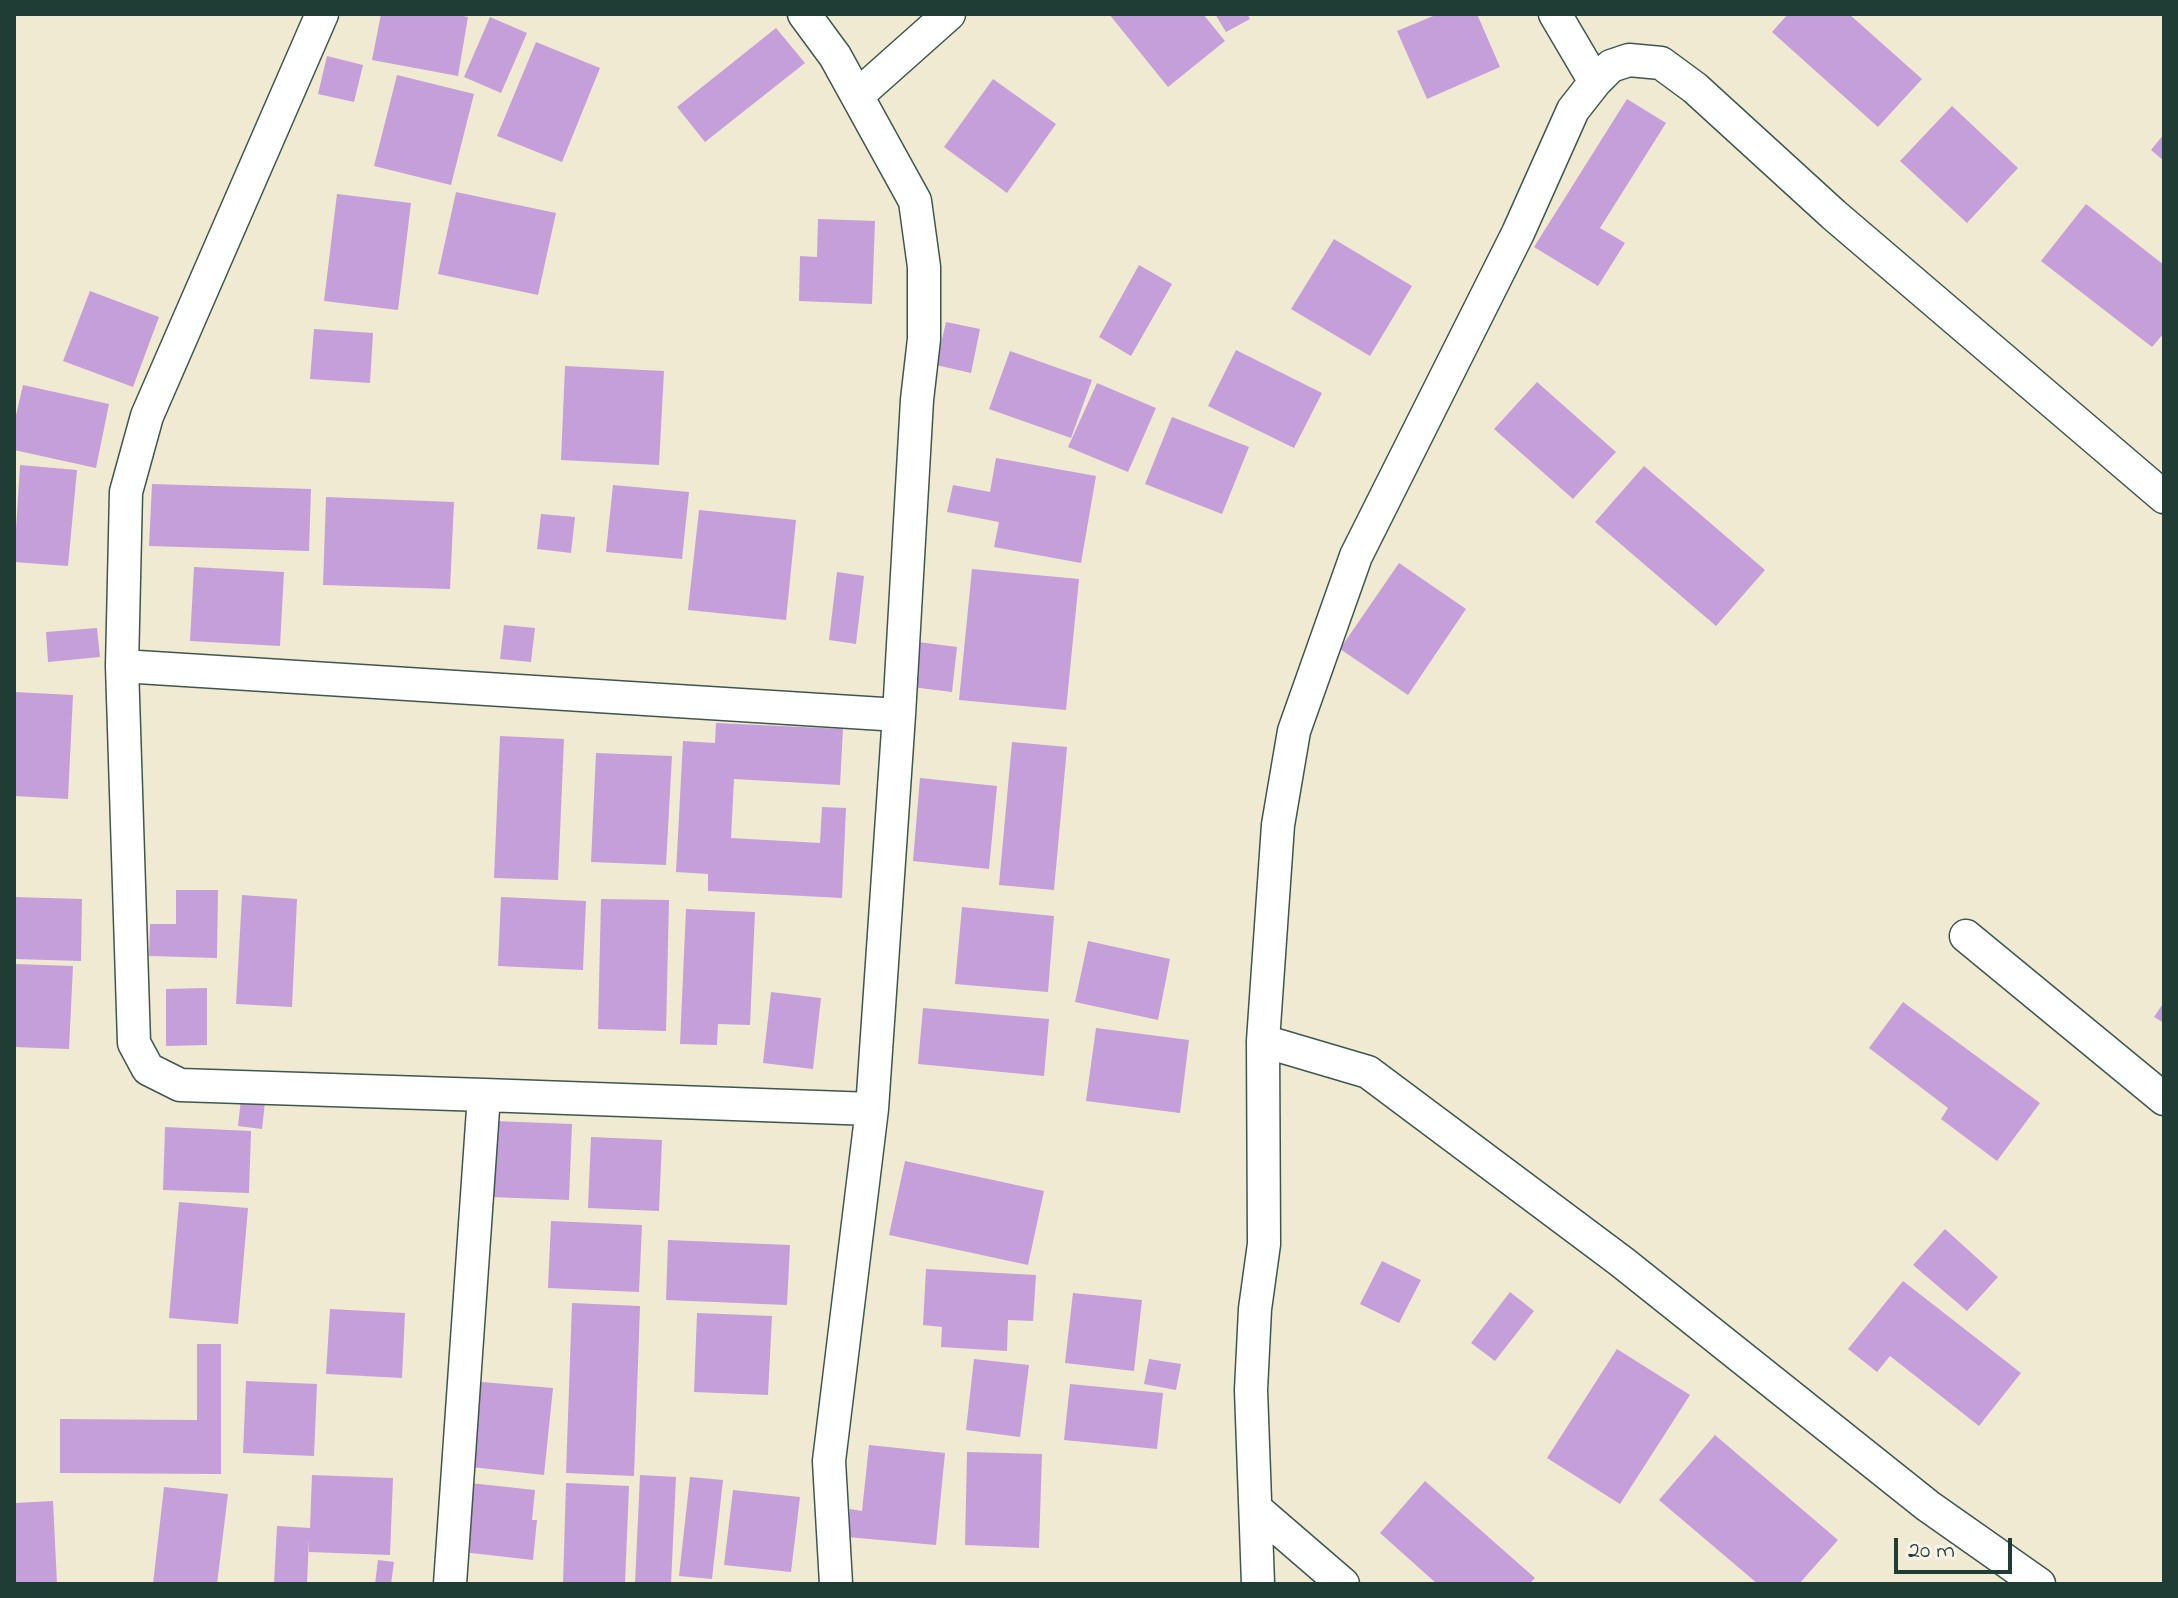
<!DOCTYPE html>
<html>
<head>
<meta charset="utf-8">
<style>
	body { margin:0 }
	#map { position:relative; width:2178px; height:1598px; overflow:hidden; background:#f1ead3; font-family:"Indie Flower",sans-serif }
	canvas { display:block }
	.frame { position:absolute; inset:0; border:16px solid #1f3d34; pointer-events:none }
	.scale { position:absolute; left:1894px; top:1538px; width:118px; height:36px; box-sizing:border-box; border:4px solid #1f3d34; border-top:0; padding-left:10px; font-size:24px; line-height:28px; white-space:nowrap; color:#1f3d34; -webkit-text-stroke:6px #f7f3e8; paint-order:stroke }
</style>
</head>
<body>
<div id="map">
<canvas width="2178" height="1598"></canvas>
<div class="frame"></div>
<div class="scale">20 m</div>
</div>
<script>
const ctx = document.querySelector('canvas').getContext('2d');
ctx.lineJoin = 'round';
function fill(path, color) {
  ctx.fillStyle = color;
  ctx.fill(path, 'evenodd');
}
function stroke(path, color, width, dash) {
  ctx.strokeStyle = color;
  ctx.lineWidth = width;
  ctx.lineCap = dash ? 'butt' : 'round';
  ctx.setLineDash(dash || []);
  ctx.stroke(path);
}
const building = new Path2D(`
	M381,14H453L468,17L458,76L372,60Z
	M1109,14H1203L1225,41L1168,87Z
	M1215,14H1247L1250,19L1226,32Z
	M1438,14H1477L1500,67L1427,99L1397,31Z
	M1788,14H1849L1922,79L1878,127L1772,32Z
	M490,17L527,33L501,93L464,77Z
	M776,28L805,63L705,142L677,107Z
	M536,42L600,68L562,162L497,136Z
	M327,56L363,65L354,102L318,94Z
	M397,75L474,94L451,185L374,166Z
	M993,79L1056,124L1007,193L944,147Z
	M1627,99L1666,123L1600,228L1625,243L1598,286L1534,247Z
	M1952,106L2018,168L1967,223L1900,161Z
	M2164,134V161L2151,150Z
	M456,192L556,213L538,295L438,274Z
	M337,194L411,203L398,310L324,301Z
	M2086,204L2164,265V333L2152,347L2041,261Z
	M818,219L875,221L872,304L799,301L800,256L817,257Z
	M1334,239L1412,286L1370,356L1291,309Z
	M1139,265L1172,284L1131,356L1099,337Z
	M90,291L159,317L133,387L63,361Z
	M946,322L980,329L971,373L936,365Z
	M314,329L373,333L370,383L310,379Z
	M1236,350L1322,393L1294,448L1208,406Z
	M1010,351L1092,380L1071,438L989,409Z
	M565,366L664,371L659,465L561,460Z
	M1537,382L1616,452L1573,499L1494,429Z
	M1097,383L1156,408L1128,472L1068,447Z
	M23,385L109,404L96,468L14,450V424Z
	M1172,417L1249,447L1222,514L1145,484Z
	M996,458L1096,476L1081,563L994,547L999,522L947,512L953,485L990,492Z
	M20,465L77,470L68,566L14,562Z
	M1644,466L1765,570L1716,626L1595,522Z
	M152,484L311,489L309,551L149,546Z
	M613,485L689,492L682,559L606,552Z
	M326,497L454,502L450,589L323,585Z
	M699,510L796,520L786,620L688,610Z
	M541,514L575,517L571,553L537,549Z
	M1399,563L1466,609L1408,695L1340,649Z
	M194,567L284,572L280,646L190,641Z
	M972,569L1079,579L1066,710L959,700Z
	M837,572L864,576L856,644L829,640Z
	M504,625L535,628L531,662L500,659Z
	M97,628L100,657L48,662L46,632Z
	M918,642L957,647L952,692L912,687Z
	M14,692L73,695L68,799L14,796Z
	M716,723L843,729L840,785L734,779L731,838L820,843L822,807L846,808L842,898L708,891V874L676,872L683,741L715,743Z
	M500,736L564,739L558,880L494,878Z
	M1012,742L1067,747L1054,890L999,885Z
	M596,753L672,756L666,865L591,862Z
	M920,778L997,786L989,869L913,861Z
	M176,890H218L217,958L149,956L150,924H176Z
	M242,895L297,899L292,1007L236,1004Z
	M14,897L82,899L81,961L14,959Z
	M501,897L586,901L583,970L498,966Z
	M601,899L669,900L666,1031L598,1029Z
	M962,907L1054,916L1048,992L955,984Z
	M686,909L755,912L750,1025L718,1024L717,1045L680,1044Z
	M1088,941L1170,959L1158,1020L1075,1002Z
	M14,964L73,966L69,1049L14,1047Z
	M207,988V1045L166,1046V989Z
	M771,992L821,998L813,1069L763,1063Z
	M1903,1002L2040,1103L1997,1161L1941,1119L1948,1108L1869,1048Z
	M2164,1002V1023L2154,1017Z
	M923,1008L1049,1019L1044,1076L918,1064Z
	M1096,1028L1189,1040L1180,1113L1086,1101Z
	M241,1099L265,1102L262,1129L238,1126Z
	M494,1121L572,1124L569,1200L491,1197Z
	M165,1127L251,1131L249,1193L163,1190Z
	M591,1137L662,1140L659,1211L588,1208Z
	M905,1161L1044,1191L1028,1265L889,1235Z
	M179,1202L248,1208L238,1324L169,1318Z
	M551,1221L642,1225L639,1292L548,1288Z
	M1945,1229L1998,1277L1967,1311L1913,1265Z
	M668,1240L790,1245L787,1305L666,1300Z
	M1382,1261L1421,1280L1399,1323L1360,1304Z
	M926,1269L1036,1275L1033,1321L1008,1320L1007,1351L941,1347L942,1327L923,1325Z
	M1903,1281L2021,1373L1979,1426L1890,1356L1877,1372L1848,1349Z
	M1510,1292L1534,1311L1495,1361L1471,1343Z
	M1073,1293L1142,1300L1134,1371L1065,1363Z
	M572,1303L640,1306L634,1476L566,1473Z
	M330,1309L405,1313L402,1378L326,1374Z
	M697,1313L772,1316L768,1395L694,1392Z
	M197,1344H221V1474L60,1473V1419L197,1420Z
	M1617,1349L1690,1395L1620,1504L1547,1458Z
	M974,1359L1029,1365L1020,1437L966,1430Z
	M1149,1359L1181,1364L1176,1390L1144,1384Z
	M246,1381L317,1384L314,1456L243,1453Z
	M470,1381L553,1388L544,1475L462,1466Z
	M1070,1384L1163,1393L1157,1449L1064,1440Z
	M1715,1435L1838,1540L1799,1584H1758L1659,1500Z
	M869,1445L945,1453L936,1545L847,1537L850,1509L862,1511Z
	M967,1452L1042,1454L1039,1548L965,1545Z
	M312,1475L393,1478L390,1555L309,1552V1539L307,1584H274L277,1526L310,1528Z
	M640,1475L676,1477L671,1584H635Z
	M690,1477L723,1480L712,1579L679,1576Z
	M1425,1481L1535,1578L1529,1584H1437L1380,1533Z
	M470,1483L535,1490L532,1520H537L533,1560L462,1552Z
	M566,1483L629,1486L625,1584H563Z
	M164,1487L228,1494L217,1584H153Z
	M733,1490L800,1497L791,1572L724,1565Z
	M53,1501L57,1584H14V1503Z
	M378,1560L394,1562L391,1584H375Z`);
const minor = new Path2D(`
	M322,14L147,416L126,492L122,666L134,1043L148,1069L180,1085L484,1095
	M804,14L835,56L915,201L924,267V339L917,400L899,715
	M1555,14L1595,82
	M858,95L949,14
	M122,666L899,715L872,1109
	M1966,936L2164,1099
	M1263,1041L1368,1072L1622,1262L1928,1506L2039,1584
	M1256,1509L1343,1584
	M450,1584L484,1095L872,1109L829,1461L836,1584
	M1258,1584L1251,1390L1255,1309L1264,1244L1263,1041L1278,825L1294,731L1356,556L1518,233L1573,110L1595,82L1611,66L1629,60L1661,63L1695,88L1834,215L2164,497`);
fill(building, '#c59fda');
stroke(minor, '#3e574c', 35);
stroke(minor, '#fff', 32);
</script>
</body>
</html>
